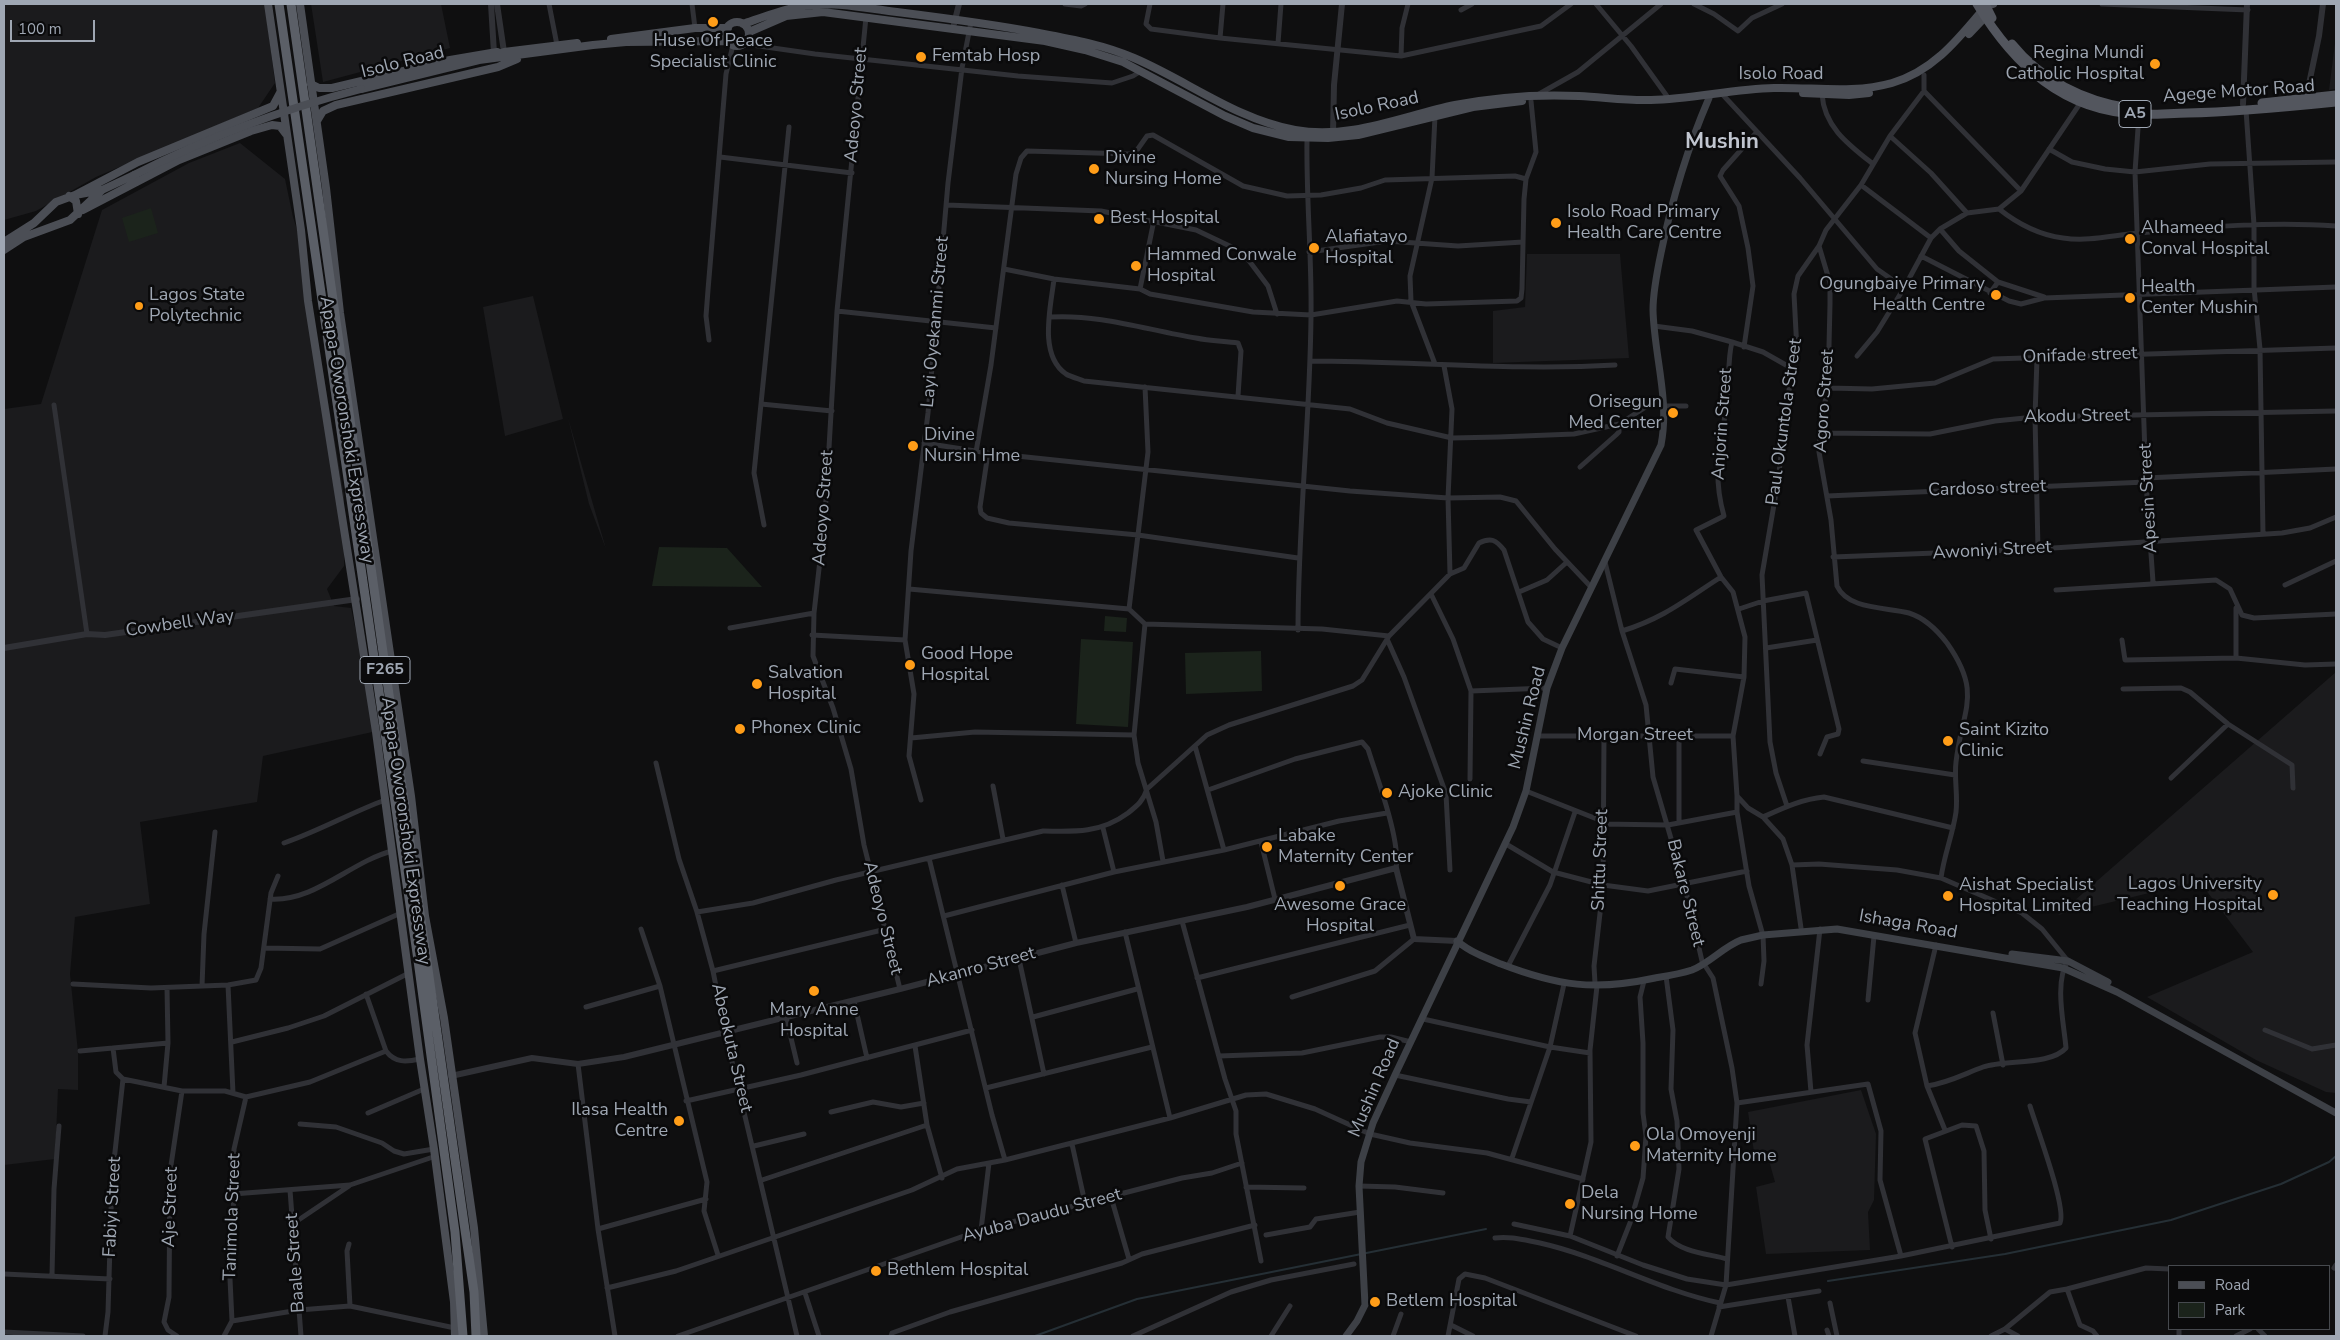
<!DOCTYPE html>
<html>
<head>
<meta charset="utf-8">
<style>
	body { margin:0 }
	#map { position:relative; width:2340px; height:1340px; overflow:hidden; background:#0f0f10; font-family:"Nunito Sans",sans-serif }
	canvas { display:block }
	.frame { position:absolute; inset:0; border:5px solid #9fa7b3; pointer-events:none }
	.legend { position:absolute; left:2168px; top:1265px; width:162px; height:65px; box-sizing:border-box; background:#0a0a0b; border:1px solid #46494e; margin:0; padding:6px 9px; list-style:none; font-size:15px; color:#9fa7b3 }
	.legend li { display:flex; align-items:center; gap:10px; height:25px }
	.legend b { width:25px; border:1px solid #46494e }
	.scale { position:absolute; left:10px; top:20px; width:85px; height:22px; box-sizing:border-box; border:2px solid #9fa7b3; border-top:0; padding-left:6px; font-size:15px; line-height:18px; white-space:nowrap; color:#9fa7b3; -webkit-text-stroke:4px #0a0a0b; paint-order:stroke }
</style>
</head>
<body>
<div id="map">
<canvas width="2340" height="1340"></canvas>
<div class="frame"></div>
<ul class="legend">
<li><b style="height:6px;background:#4b4e55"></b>Road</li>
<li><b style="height:14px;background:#1b231b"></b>Park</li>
</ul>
<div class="scale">100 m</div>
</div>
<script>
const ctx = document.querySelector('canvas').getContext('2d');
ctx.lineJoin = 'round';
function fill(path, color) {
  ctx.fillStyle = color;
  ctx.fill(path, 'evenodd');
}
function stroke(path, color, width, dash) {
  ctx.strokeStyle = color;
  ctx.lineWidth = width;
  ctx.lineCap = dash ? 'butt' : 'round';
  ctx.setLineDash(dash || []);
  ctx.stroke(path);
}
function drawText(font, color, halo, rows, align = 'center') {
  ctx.font = font + ' "Nunito Sans",sans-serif';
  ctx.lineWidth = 5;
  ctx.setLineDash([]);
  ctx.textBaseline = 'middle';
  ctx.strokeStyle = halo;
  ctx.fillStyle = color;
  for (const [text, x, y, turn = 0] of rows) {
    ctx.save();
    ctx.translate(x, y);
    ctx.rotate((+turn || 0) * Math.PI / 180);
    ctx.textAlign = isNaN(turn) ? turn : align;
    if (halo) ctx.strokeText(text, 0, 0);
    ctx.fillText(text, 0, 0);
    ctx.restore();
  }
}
const built = new Path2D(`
	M4,4H265L275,83L258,108L96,177L36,211L4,220Z
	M311,4H441L450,48L323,82Z
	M2336,35V89L2329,90Z
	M240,143L285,179L293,217L301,242L344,495V566L327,589L334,606L351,608L377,731L263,756L257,802L140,822L150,904L75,917L70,974L78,1052V1090L58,1089L55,1159L4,1165V409L41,404L102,210L189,163Z
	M1527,254H1620L1629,358L1493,363V311L1525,307Z
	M533,296L563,419L505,436L483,307Z
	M568,418L606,549L589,504Z
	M2336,672V1093L2326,1092L2256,1060L2147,997L2253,952L2199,881L2058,915Z
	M1861,1090L1876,1134L1874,1200L1868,1212L1870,1250L1766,1254L1756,1187L1775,1182L1766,1150L1754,1152L1748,1112Z`);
const green = new Path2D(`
	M151,208L158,233L129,242L122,218Z
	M659,547L727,548L762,587L652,586Z
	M1105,616L1127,618L1126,632L1104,631Z
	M1081,639L1133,642L1128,727L1076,724Z
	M1261,651L1262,691L1186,694L1185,653Z`);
const stream = new Path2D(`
	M1828,1281L2005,1254L2171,1220L2281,1184L2329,1162L2336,1156
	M1035,1336L1137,1299L1486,1229`);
const minor = new Path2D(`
	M549,4L557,45
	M692,4L695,28
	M1065,4L1081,6L1085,4
	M1150,4L1146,24L1151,29L1220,38L1401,56L1541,26L1571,4
	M1596,4L1631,46L1669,99
	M1694,4L1714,14L1738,31L1752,18L1782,4
	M2102,4L2248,10
	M1461,10L1472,4
	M866,17L837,311L825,516L814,613L813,656L833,708L851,769L864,845L900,989
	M1220,38L1223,4
	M1278,43L1281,4
	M745,44L815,54L1018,76L1112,83L1133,76L1141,71
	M1401,56L1402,28L1408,4
	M1924,91L2021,191
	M1539,94L1578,72L1661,4
	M1822,94C1824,127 1849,145 1873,164
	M1723,95L1800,178L1877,269L1904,288
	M2246,110L2254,225V288L2260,349L2263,534
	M2139,114L2135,172L2146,482L2153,582
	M1435,116L1432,178L1410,276L1411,301L1435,364
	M1890,136L1931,173L1967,213
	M2049,149L2072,162L2105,169L2135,172L2210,164L2336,162
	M720,157L852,173
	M1861,185L1931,238
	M947,205L1101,211L1196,230L1236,249L1250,262L1268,286L1277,314
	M1999,209C2018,224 2039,235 2063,238C2089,242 2114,235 2139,233C2204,227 2271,221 2336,226
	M1940,229L1959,251L1998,282L2044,297
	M1819,246L1830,283V304L1828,388L1821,420L1819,452L1831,520L1837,586C1848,610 1887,607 1909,613C1925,618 1937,630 1947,643C1983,694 1962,709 1956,762C1954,779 1958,795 1956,812C1953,834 1944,855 1941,878
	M1309,252L1387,241L1458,246L1523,242
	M1921,256L2009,301L2021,304L2044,298L2336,287
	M1004,269L1054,279L1140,289L1150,294L1253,312L1311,315L1397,301L1426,304L1517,301L1521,298L1522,289L1524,199L1526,179L1536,152L1531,101
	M1054,279C1051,306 1038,355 1066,374C1071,377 1079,379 1084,381L1350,409L1387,423L1452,438L1498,437L1574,434L1619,424L1649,405L1664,403
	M1140,289L1154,220
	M1990,293L1998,282
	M837,311L996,328
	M1050,317C1100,314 1147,330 1196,338C1210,341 1224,341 1238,343L1241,351L1238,396
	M1654,326L1692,331L1732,342L1763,352L1793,369
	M709,340L706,316L708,290L726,74L733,45
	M1732,342C1727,362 1730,380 1727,400C1722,445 1711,470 1724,516L1696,530L1721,577L1733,592L1745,637L1744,677L1733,736L1737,796L1748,808L1763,817L1783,839L1792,865L1801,928
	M1744,347L1753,286L1748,248L1739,206L1720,176L1723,170L1756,133
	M1857,356L1877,332L1904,288L1931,238L1940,229L1967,213L1999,209L2021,191L2081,102
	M2037,358L2035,417L2038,549
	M1310,361C1411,361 1513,371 1615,365
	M1828,388L1872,389L1935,383L1993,359L2336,348
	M761,404L832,411
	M54,405L87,634
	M1664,406H1686
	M1819,433L1930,434L1995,421L2035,417L2336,411
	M924,443L988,453L1350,491L1448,498L1500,497L1516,501L1555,549L1591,587
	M976,452L991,365L1016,174L1021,158L1027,151L1129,154L1135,153L1147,136L1153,135L1243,186L1287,196L1321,195L1361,188L1385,180L1515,176L1526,179
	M988,453L980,507L981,513L987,518L1009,523L1138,535L1298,558
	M1580,467L1616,435L1619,432V424
	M2146,478L2336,469
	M1827,496L2146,482
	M764,525L754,473L789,127
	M1833,557L2038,549L2282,533L2310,528L2336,517
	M1605,562L1622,631L1646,705L1653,777L1684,883L1702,961L1713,978L1732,1068L1737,1103L1726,1285L1711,1336
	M1450,574L1464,568L1479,543C1491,537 1496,540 1504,550L1528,622L1543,639L1562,648
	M2285,585L2336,561
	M909,589L1129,609L1145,624L1322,629L1389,636L1450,574L1448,498L1452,409L1444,366
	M2056,590L2216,580L2230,589L2242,615L2254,618L2336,614
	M1519,592L1547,580L1567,562
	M1431,594L1453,639L1471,691L1470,779
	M1129,609L1148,452L1145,387
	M1739,609L1763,601L1806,593L1839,729L1838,734L1827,737L1820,754
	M1145,624L1134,735L1138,763L1156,822L1163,861
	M730,628L814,613
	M1298,630C1298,525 1310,421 1311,317C1312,257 1306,198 1307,139
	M1622,631C1664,618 1685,600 1721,577
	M812,635L905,640
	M1387,639L1404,677L1446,794L1450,870
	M2122,640L2125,660L2236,658L2305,665L2336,664
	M1766,648L1817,640
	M2236,658V608
	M1671,683L1675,669L1744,677
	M2123,689L2181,688L2190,692L2228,724L2292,765L2293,788
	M1471,691L1547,688
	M1537,736H1733
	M911,738L975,732L1134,735
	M1195,746L1224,850
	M1863,761L1955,775
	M656,763L679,859L697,912L713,971L725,1032L797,1336
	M2171,778L2228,724
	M993,786L1003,839
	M1208,790L1295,759L1362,742L1368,749C1377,778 1401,841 1396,868
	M1526,791L1602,821
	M921,800L909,756L914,694L905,640L911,551L928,413L948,183L962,68L971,22
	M1787,806L1776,773L1770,742L1762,575L1778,481L1788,395L1797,351L1794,294L1798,276L1819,246L1826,230L1861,185L1890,136L1924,91V75
	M1737,812V796
	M1763,817C1783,808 1802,799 1824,797L1953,828
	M1679,823V735
	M1602,824L1668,825L1737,812L1749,886L1762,932
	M1103,828L1114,872
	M1261,842L1275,899
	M284,843C319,831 350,813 385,800
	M1506,844L1553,872L1603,885L1648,891L1747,871
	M929,858L992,1115L1005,1160L1170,1118L1246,1095L1266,1094L1315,1109L1370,1134L1410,1143L1487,1153L1583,1179
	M1792,865L1819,864L1897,870L1941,878L2022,913L2042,929L2068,961C2054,981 2064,1024 2066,1048C2050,1066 2005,1059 1983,1067C1964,1074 1948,1083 1927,1086
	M1062,885L1076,943
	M270,899C315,902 350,862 392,851
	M697,912L753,903L836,880L1043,831C1075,832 1101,833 1128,813C1138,805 1143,801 1147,789L1207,735L1229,725L1353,686L1362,680L1389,636
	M944,916L1114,872L1224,850L1339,821L1387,813
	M1182,921L1225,1079L1236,1111V1134L1261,1261
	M641,929L660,986L707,1182L704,1211L718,1255
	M1125,932L1170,1118
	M1936,945L1915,1033L1927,1086L1945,1130
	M264,948L320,949L401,913
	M1019,959L1044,1074
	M1509,964L1550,885L1575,812
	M713,971L886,929
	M1666,976L1673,1030L1671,1089L1677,1121L1679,1169L1668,1237C1680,1252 1709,1254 1727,1259
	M1197,978L1410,925
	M1595,983L1594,966L1603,887L1604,736
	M73,984L151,988L228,985L256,980L261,968L271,893L278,876
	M1564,984L1550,1047L1590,1053
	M1761,984L1764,961L1763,935
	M228,985L233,1093
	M202,986L204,934L215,832
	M366,994L386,1051C395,1063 406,1062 420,1059
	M1292,997L1375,971L1414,939
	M1868,1000L1874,936
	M854,1001L867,1058
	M586,1007L660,986
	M1993,1013L2003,1065
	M786,1017L797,1063
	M1033,1017L1137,989
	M1423,1019L1550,1047L1512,1158
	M2265,1030L2312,1049L2336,1045
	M232,1042L288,1028L324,1016L409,973
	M915,1046L927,1125L942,1178
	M113,1048L116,1072L123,1079L182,1091H225L246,1097L310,1082L386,1051
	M80,1051L168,1043
	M1219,1056L1302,1053L1380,1037H1391L1411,1042
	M578,1064L598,1229L615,1336
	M1395,1075L1508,1099L1531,1102
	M164,1087L168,1043L167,988
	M986,1088L1152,1047
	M1811,1092L1807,1045L1820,929
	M686,1101L801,1075L972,1030
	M1737,1103L1868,1084L1881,1131L1880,1180L1901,1256L2060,1223C2067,1208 2036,1126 2030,1106
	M831,1112L873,1102L901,1107L924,1103
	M368,1113L424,1089
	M300,1124L336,1127L382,1143L394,1151L404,1154L434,1149
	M1072,1144L1085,1203
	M754,1146L804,1134
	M762,1180L927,1125
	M1359,1186L1395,1187L1443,1193
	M1246,1187L1304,1188
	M290,1190L301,1336
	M233,1194L350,1185L433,1157
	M1111,1197L1129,1259
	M294,1223L349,1186
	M1514,1224L1570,1236L1643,1265L1687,1279L1726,1285L1901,1256
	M598,1229L706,1199
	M981,1230L989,1163
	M1266,1235L1310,1227L1316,1219L1360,1212
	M1570,1236L1591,1142L1590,1050L1597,986
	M1495,1238C1510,1236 1524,1240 1540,1243C1602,1257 1658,1290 1720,1303
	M349,1244L347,1251L350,1306
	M1952,1247L1925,1139L1962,1125L1976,1126L1984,1151L1985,1210L1991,1239
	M1617,1256L1630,1223L1643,1178L1646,1136L1643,1113V1043L1640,997L1644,981
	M2334,1268L2336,1265
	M4,1274L110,1279
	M52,1275L54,1189L59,1126
	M607,1288L676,1271L912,1190L957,1169L1005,1160
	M2067,1289L2080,1325L2093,1331L2097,1336
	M805,1293L819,1336
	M1788,1297L1795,1336
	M1830,1303L1837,1336
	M1719,1307L1819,1291
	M232,1321L299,1310L350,1306L455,1328
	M1451,1325L1473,1336
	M2005,1329L2018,1336
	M2179,1329V1336
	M2258,1329L2265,1336
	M1827,1330L1829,1336
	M4,1332L83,1336
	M105,1336L108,1312L112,1179L123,1079
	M177,1336L168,1330L164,1322L169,1297L170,1172L182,1091
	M224,1336L232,1321L230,1279L233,1242L234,1149L246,1097
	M678,1336L981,1230L1182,1178L1212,1173L1242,1163
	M891,1336L892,1333L950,1312L1122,1263L1142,1254L1255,1225
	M1133,1336L1231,1292L1271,1280L1354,1264
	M1271,1336L1290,1306
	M1393,1336L1401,1314
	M1448,1336L1459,1279L1465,1274L1485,1278L1636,1336
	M1991,1336L2005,1329L2050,1292L2067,1289L2146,1268L2169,1269
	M2236,1336L2250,1329`);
const tertiary = new Path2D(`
	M491,4L494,53
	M497,4L504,52
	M954,24L959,4
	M2306,98L2319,36L2323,4
	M2243,104L2247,4
	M1333,133L1334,85L1342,4
	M4,648L87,634L105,635L357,599
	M451,1076L532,1058L578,1064L624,1057L900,989L1076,943L1247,907L1396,868L1414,939L1457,941`);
const secondary = new Path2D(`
	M1457,941C1470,952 1486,958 1501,964C1558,986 1595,991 1655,978C1667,976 1680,974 1692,970C1710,963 1723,947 1741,940L1763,935L1837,929L2063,968L2117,992L2336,1113
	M2012,954L2068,961L2108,982
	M1346,1336L1357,1321L1365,1305L1359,1186L1361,1162L1373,1123L1395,1075L1513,827L1526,791L1547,688L1562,648L1661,445C1670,400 1654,355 1653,310C1653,291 1657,272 1661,253C1672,199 1687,149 1709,98`);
const primary = new Path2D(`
	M268,4L301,230L308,301L376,732L420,1059L434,1149L454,1302L455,1336
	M300,4L326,188L340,313L411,796L425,916L444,1018L474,1228L484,1336
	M725 34a12 12 0 1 1 24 0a12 12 0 1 1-24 0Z
	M743,24C766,16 788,7 812,5C840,2 869,9 897,12C945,18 992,24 1039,33C1071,39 1104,45 1134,58C1188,81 1236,119 1295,130C1350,140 1402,116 1455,105C1496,97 1537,94 1579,96C1603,97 1627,101 1651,100C1692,99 1733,89 1774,88C1814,87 1853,94 1892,83C1934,71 1959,38 1986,6L1993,4
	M749,32L786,16L823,12L1045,41L1085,50L1123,62L1225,116L1253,128L1289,137L1328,138L1358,135L1473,107L1522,101
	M1969,34L1988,14
	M611,39L695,28H728
	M493,56L504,52L577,43
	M311,84L319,88H332L450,60L497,52
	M361,89L479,60L593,45L626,42L728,41
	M1803,93L1849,95L1869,93
	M317,121L323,111L336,105L498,67L517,59
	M75,195L138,162L273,106L280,93
	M69,196L76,201L78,214
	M83,210L179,160L251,131L272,125L280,126L286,134
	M4,242L34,223L56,202L75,195L102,190L134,175
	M4,250L24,237L70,220L102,190`);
const trunk = new Path2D(`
	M1977,4C2014,65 2064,112 2139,114C2155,115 2172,113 2188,113C2238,112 2287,107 2336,102
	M1985,4L1992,18
	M2012,44C2041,80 2084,101 2129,108
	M2262,103L2336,95`);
const motorway = new Path2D(`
	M279,4L417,953L455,1232L463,1336
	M291,4L465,1230L474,1292L476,1336`);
const primaryBridge = new Path2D(`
	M134,175C206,138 283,109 361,89`);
const markers = [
	[713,22,6,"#ff9d18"],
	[921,57,6,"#ff9d18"],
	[2155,64,6,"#ff9d18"],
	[1094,169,6,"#ff9d18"],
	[1099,219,6,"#ff9d18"],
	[1556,223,6,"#ff9d18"],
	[2130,239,6,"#ff9d18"],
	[1314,248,6,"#ff9d18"],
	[1136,266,6,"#ff9d18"],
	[1996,295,6,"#ff9d18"],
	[2130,298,6,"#ff9d18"],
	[139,306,5,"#ff9d18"],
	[1673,413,6,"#ff9d18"],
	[913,446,6,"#ff9d18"],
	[910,665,6,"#ff9d18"],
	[757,684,6,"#ff9d18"],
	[740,729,6,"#ff9d18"],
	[1948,741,6,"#ff9d18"],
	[1387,793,6,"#ff9d18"],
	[1267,847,6,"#ff9d18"],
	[1340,886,6,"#ff9d18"],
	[2273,895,6,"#ff9d18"],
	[1948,896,6,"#ff9d18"],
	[814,991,6,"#ff9d18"],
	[679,1121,6,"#ff9d18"],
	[1635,1146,6,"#ff9d18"],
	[1570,1204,6,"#ff9d18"],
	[876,1271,6,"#ff9d18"],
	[1375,1302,6,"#ff9d18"]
];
const shields = [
	[2135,114,32],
	[385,670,50]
];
const shieldNames = [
	["A5",2135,114],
	["F265",385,670]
];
const poiNames = [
	["Huse Of Peace",713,42,"center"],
	["Specialist Clinic",713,63,"center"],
	["Regina Mundi",2144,54,"right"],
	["Catholic Hospital",2144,75,"right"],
	["Femtab Hosp",932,57],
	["Divine",1105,159],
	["Nursing Home",1105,180],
	["Isolo Road Primary",1567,213],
	["Health Care Centre",1567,234],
	["Best Hospital",1110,219],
	["Alhameed",2141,229],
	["Conval Hospital",2141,250],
	["Alafiatayo",1325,238],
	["Hospital",1325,259],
	["Hammed Conwale",1147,256],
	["Hospital",1147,277],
	["Ogungbaiye Primary",1985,285,"right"],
	["Health Centre",1985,306,"right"],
	["Health",2141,288],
	["Center Mushin",2141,309],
	["Lagos State",149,296],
	["Polytechnic",149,317],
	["Orisegun",1662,403,"right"],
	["Med Center",1662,424,"right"],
	["Divine",924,436],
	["Nursin Hme",924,457],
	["Good Hope",921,655],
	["Hospital",921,676],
	["Salvation",768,674],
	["Hospital",768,695],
	["Phonex Clinic",751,729],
	["Saint Kizito",1959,731],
	["Clinic",1959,752],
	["Ajoke Clinic",1398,793],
	["Labake",1278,837],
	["Maternity Center",1278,858],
	["Lagos University",2262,885,"right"],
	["Teaching Hospital",2262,906,"right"],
	["Aishat Specialist",1959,886],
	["Hospital Limited",1959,907],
	["Awesome Grace",1340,906,"center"],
	["Hospital",1340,927,"center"],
	["Mary Anne",814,1011,"center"],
	["Hospital",814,1032,"center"],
	["Ilasa Health",668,1111,"right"],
	["Centre",668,1132,"right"],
	["Ola Omoyenji",1646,1136],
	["Maternity Home",1646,1157],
	["Dela",1581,1194],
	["Nursing Home",1581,1215],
	["Bethlem Hospital",887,1271],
	["Betlem Hospital",1386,1302]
];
const streetNames = [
	["Isolo Road",403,63,-14],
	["Isolo Road",1781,75],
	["Agege Motor Road",2239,92,-4],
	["Adeoyo Street",857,105,-85],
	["Isolo Road",1377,107,-12],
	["Layi Oyekanmi Street",936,322,-85],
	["Onifade street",2080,356,-2],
	["Agoro Street",1825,401,-86],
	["Akodu Street",2077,417,-1],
	["Paul Okuntola Street",1785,422,-82],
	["Anjorin Street",1723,424,-86],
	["Apapa-Oworonshoki Expressway",346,430,81],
	["Cardoso street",1987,489,-2],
	["Apesin Street",2149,498,-93],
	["Adeoyo Street",824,508,-86],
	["Awoniyi Street",1992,551,-3],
	["Cowbell Way",180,624,-8],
	["Mushin Road",1528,718,-76],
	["Morgan Street",1635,736],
	["Apapa-Oworonshoki Expressway",405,831,82],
	["Shittu Street",1601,860,-88],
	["Bakare Street",1685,893,76],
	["Adeoyo Street",882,918,76],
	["Ishaga Road",1908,925,10],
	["Akanro Street",981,968,-15],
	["Abeokuta Street",731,1048,77],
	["Mushin Road",1375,1088,-67],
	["Fabiyi Street",113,1207,-87],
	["Aje Street",171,1207,-88],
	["Ayuba Daudu Street",1042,1216,-15],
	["Tanimola Street",233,1217,-88],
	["Baale Street",296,1263,-94]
];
const districtNames = [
	["Mushin",1722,143]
];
fill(built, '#1b1b1d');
fill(green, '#1b231b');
stroke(stream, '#252f35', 2);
stroke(minor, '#303136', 5);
stroke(tertiary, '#303136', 6);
stroke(secondary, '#3d4046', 7);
stroke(primary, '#4b4e55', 8);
stroke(trunk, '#53565e', 9);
stroke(motorway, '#5b5f67', 9);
stroke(primaryBridge, '#4b4e55', 8);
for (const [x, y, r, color] of markers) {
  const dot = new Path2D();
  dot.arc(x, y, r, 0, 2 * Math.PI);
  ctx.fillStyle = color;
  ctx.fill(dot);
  stroke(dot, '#0a0a0b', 2);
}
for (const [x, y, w] of shields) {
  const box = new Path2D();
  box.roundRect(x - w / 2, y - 13.5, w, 27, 4);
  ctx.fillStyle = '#0a0a0b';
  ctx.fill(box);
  stroke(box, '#9fa7b3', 1);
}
drawText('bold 16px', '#9fa7b3', null, shieldNames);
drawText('18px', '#9fa7b3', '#0a0a0b', poiNames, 'left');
drawText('18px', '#9fa7b3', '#0a0a0b', streetNames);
drawText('bold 22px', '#c0c5cf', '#0a0a0b', districtNames);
</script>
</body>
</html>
